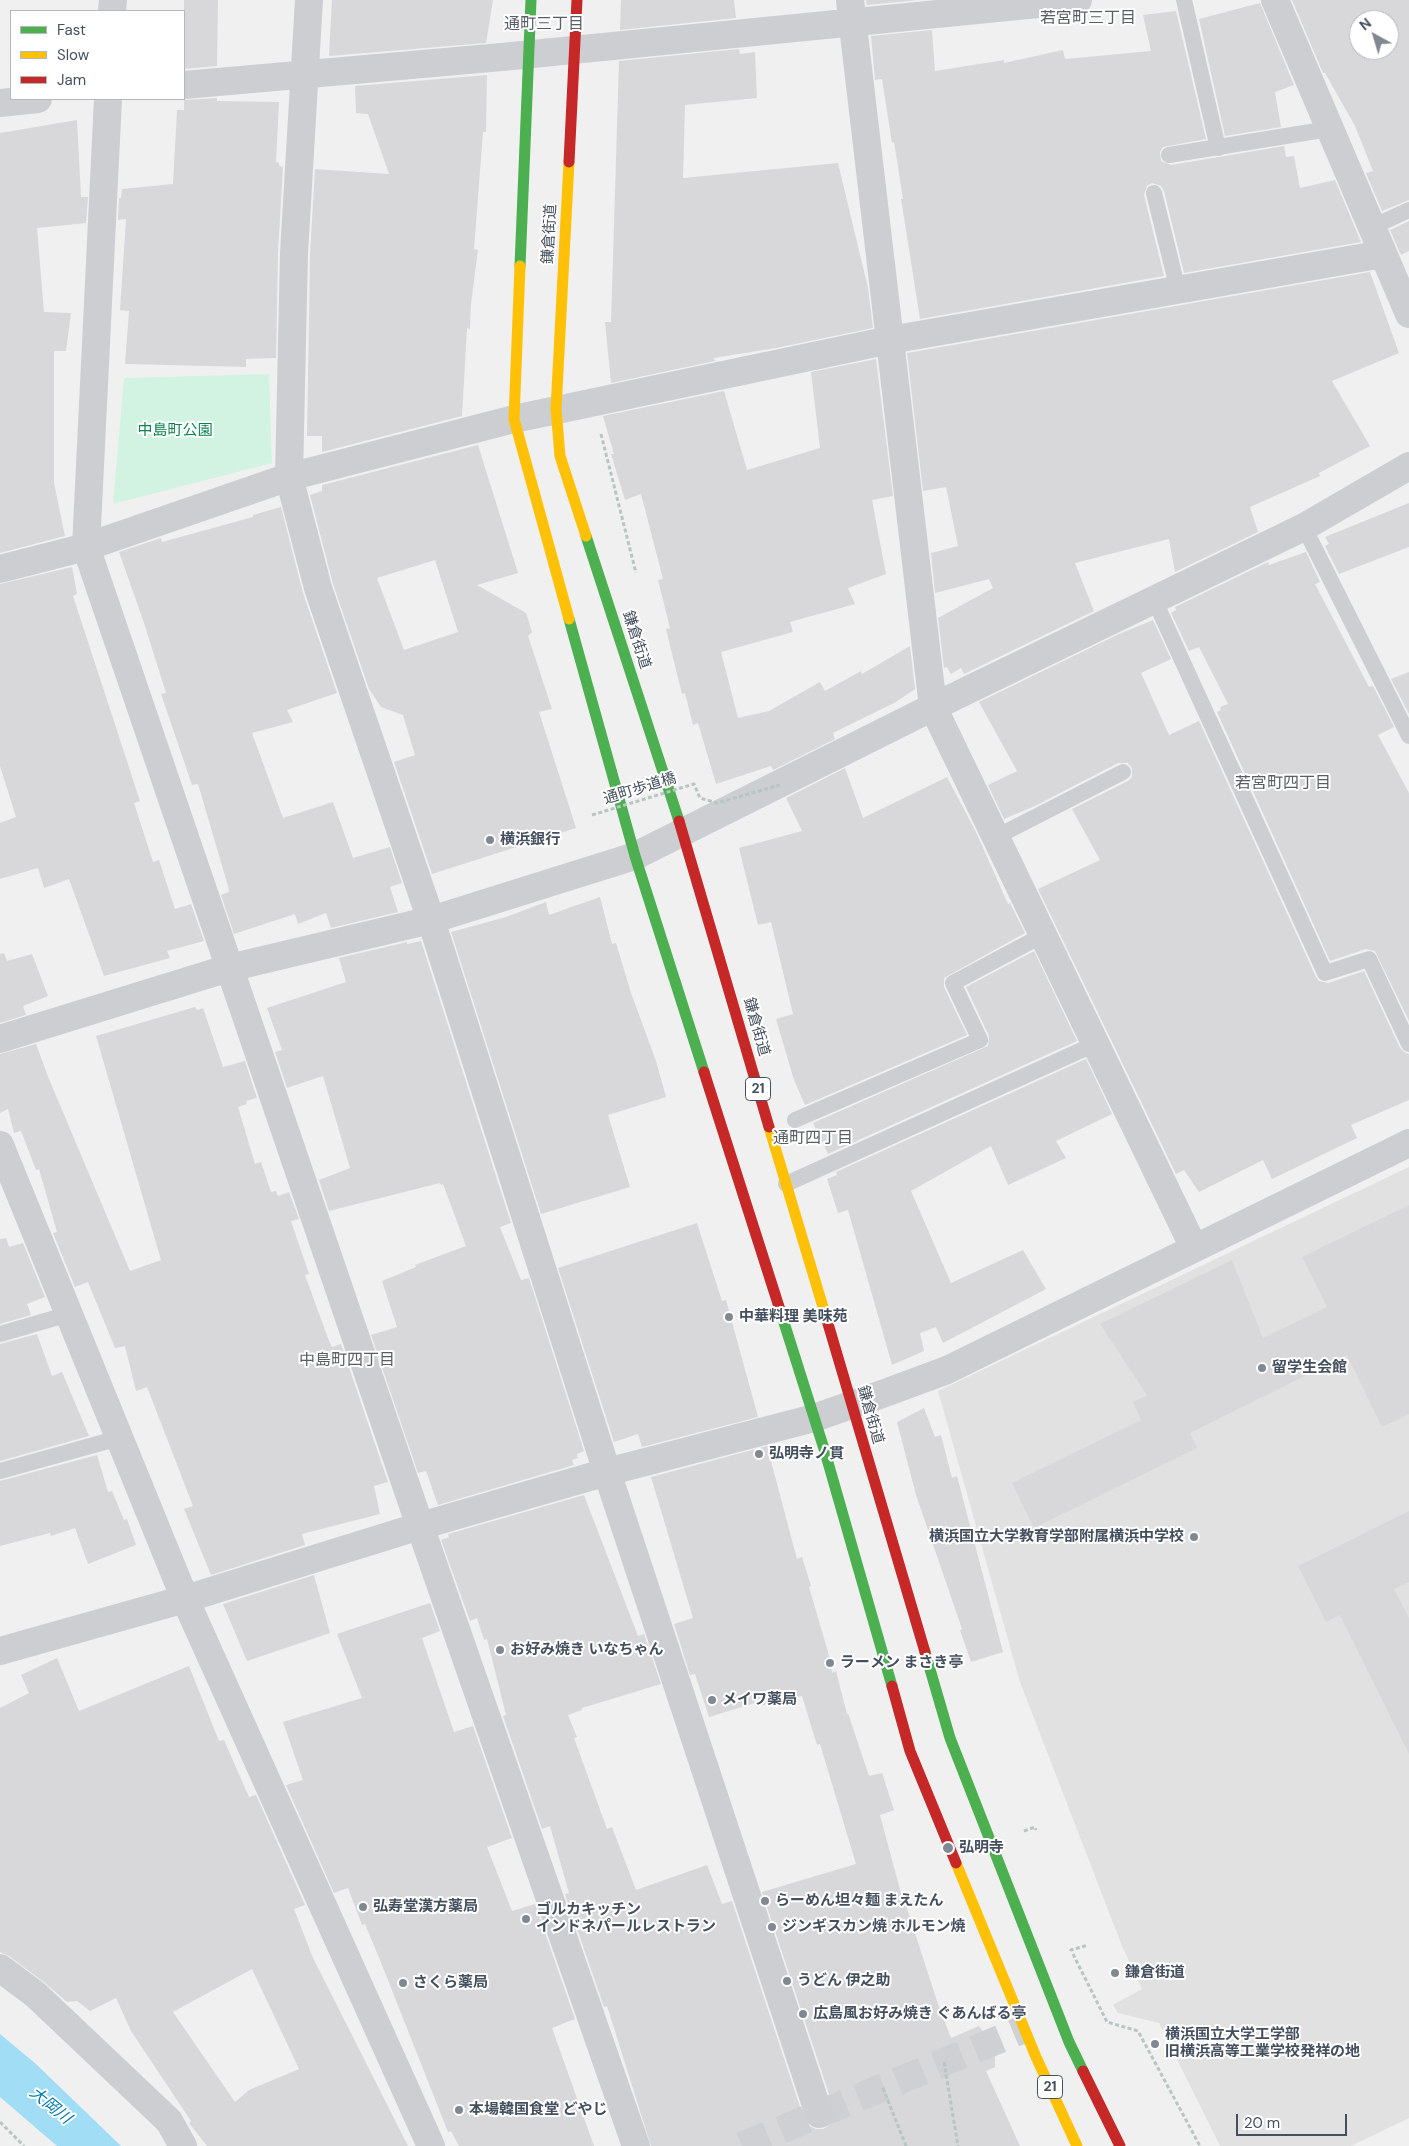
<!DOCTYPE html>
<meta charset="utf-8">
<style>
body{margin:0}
#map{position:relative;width:1409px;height:2146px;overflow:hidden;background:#f1f0f0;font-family:"DM Sans",sans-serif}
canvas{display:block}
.legend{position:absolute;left:10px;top:10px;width:175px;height:90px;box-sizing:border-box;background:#fff;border:1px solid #b5b9bf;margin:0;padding:6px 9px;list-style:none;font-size:15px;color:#45505f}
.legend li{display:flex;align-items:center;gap:10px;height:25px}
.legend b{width:25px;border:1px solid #b5b9bf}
.north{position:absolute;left:1349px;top:10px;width:50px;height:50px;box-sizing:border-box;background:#fff;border:1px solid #b5b9bf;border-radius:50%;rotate:321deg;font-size:14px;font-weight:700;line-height:20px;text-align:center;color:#45505f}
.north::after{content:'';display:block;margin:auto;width:18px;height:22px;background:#818892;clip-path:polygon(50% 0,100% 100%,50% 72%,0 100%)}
.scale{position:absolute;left:1236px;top:2114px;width:111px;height:22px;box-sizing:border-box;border:2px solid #45505f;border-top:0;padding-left:6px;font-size:15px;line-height:18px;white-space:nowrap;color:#45505f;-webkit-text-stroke:4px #fff;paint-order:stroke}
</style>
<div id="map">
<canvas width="1409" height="2146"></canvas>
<ul class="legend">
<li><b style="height:6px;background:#4caf50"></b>Fast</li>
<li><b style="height:6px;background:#ffc107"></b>Slow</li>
<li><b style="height:6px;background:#c62828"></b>Jam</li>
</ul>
<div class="north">N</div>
<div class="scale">20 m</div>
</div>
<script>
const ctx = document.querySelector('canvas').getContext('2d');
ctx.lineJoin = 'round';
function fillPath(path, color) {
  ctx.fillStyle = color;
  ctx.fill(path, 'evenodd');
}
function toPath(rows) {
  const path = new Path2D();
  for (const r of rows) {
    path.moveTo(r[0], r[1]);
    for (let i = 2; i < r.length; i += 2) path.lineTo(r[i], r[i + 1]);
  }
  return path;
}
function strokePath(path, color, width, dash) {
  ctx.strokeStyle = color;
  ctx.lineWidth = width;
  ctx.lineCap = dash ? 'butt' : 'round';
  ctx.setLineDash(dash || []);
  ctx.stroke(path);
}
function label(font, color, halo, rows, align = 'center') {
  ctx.font = font + ' "DM Sans","Noto Sans JP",sans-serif';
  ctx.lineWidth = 4;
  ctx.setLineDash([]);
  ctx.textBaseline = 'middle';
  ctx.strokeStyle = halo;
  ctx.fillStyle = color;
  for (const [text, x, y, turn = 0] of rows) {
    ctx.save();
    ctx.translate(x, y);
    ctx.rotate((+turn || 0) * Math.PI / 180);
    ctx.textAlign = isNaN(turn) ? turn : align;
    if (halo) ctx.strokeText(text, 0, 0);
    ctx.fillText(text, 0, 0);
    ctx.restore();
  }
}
const education = toPath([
 [1409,1167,1409,2118,1351,2146,1220,2146,1159,2023,1118,2013,1113,2005,1142,1989,1122,1946,1020,1682,938,1391]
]);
const green = toPath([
 [269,374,272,463,113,504,124,378]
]);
const water = toPath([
 [0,2034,36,2064,121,2146,57,2146,0,2097]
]);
const building = toPath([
 [184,0,218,0,217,66,184,69],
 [332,0,493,0,486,43,329,56],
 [621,0,734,0,736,18,620,30],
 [866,0,919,0,867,5],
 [1292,0,1409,0,1409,200,1382,211,1366,173,1373,171,1355,126,1325,73,1323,73],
 [1359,20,1389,20,1389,50,1359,50],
 [1260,3,1294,85,1275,92,1281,127,1225,136,1199,19],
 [1176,11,1206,139,1163,147,1160,152,1161,161,1171,165,1284,146,1286,157,1294,156,1300,188,1335,180,1361,242,1184,273,1164,191,1161,186,1152,183,1147,186,1144,195,1164,276,920,319,901,199,903,199,894,142,892,143,882,79,875,80,871,36,932,30,935,71,1004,60,1004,63,1063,50,1065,59,1151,51,1143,15],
 [739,49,740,54,755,52,757,98,685,105,683,178,838,163,868,288,873,328,776,348,714,358,715,361,611,383,605,322,611,322,619,61],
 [487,75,486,132,483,132,474,249,478,250,471,304,470,329,467,328,462,416,322,452,322,436,307,436,310,254,315,169,389,174,368,114,356,113,355,86],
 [217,98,217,101,279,102,276,162,279,163,279,166,283,167,278,253,276,358,246,359,246,367,125,364,129,311,120,310,126,219,118,220,119,198,121,198,122,189,173,184,177,110,184,110,184,100],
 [77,120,81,197,88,197,86,223,37,228,44,312,71,313,66,351,54,351,54,483,65,536,0,553,0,133],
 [1409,221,1409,251,1401,255,1390,230],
 [1370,272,1399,353,1332,381,1370,446,1319,473,1320,476,1250,507,1258,532,1175,572,1169,539,1075,563,1094,611,964,674,961,668,951,674,947,667,944,668,938,618,993,588,989,579,935,593,931,553,958,546,946,487,923,491,907,353],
 [876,359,893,496,872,500,886,574,848,588,855,604,790,622,793,632,721,652,738,718,769,711,820,682,825,691,861,671,862,674,910,646,915,689,896,702,833,733,835,739,773,770,771,766,716,784,698,723,693,725,685,693,682,694,666,629,670,628,658,580,663,579,641,494,625,500,611,454,614,454,603,416,724,391,747,470,820,448,811,372],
 [478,445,518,573,477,585,526,613,532,632,528,636,552,709,539,712,576,828,432,874,394,762,415,755,403,715,381,707,369,689,333,584,310,495,322,491,322,485],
 [435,560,458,632,404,650,377,578],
 [1409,503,1409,547,1339,574,1325,546,1329,544,1325,537],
 [281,507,303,593,337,693,287,710,293,722,252,733,283,818,333,802,353,858,390,847,402,883,390,887,398,912,331,928,326,913,298,924,295,914,234,934,221,895,229,892,228,886,198,784,192,785,161,694,166,693,144,623,119,552,161,538,162,542,253,517,253,515],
 [1306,552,1320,582,1315,584,1369,687,1373,686,1394,727,1378,735,1409,793,1409,1021,1375,951,1366,949,1330,961,1217,712,1221,710,1220,707,1228,704,1199,647,1189,651,1171,613,1176,610,1175,607,1268,562,1269,565],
 [72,567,77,594,73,596,140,801,134,803,153,862,159,860,175,909,191,904,204,941,167,951,170,958,104,976,69,879,44,888,38,868,0,879,0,823,16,817,0,766,0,584],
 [1153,620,1171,659,1141,673,1169,735,1199,721,1316,977,1319,981,1328,983,1364,971,1400,1048,1404,1052,1409,1054,1409,1100,1351,1125,1357,1138,1272,1179,1263,1160,1199,1192,1184,1170,1176,1174,1038,889,1100,860,1072,809,1128,781,1132,777,1132,768,1128,763,1118,763,1035,806,1004,819,988,785,1017,771,979,702,1119,634],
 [1409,672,1409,714,1391,679],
 [845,768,863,818,947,777,976,832,1008,904,1010,903,1025,933,944,978,944,987,967,1035,805,1105,794,1080,776,1019,793,1014,771,922,758,925,739,848,802,831,786,798],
 [600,897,612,944,616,943,631,993,656,1061,666,1097,608,1115,630,1187,541,1214,451,932,506,917,546,902,549,915],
 [421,941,511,1223,500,1227,521,1280,529,1278,584,1451,577,1454,578,1458,572,1460,574,1465,438,1505,426,1471,418,1473,371,1335,397,1327,382,1281,416,1267,415,1265,466,1246,443,1184,441,1185,440,1183,329,1211,319,1180,350,1168,323,1076,287,1088,275,1052,282,1050,267,1008,346,982,339,958,407,942,407,944],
 [1034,951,1077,1041,828,1154,813,1123,988,1046,989,1036,966,987],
 [4,953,7,961,32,954,48,996,23,1006,26,1015,0,1023,0,954],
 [195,1007,197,1010,203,1008,223,1067,245,1061,257,1098,246,1101,247,1104,238,1107,255,1164,261,1162,271,1192,276,1191,278,1196,289,1192,299,1219,291,1221,309,1274,305,1275,329,1341,332,1347,341,1344,388,1482,374,1486,380,1514,302,1534,305,1545,211,1575,184,1509,193,1506,147,1387,136,1391,125,1346,115,1348,88,1282,75,1287,53,1233,57,1232,39,1169,36,1170,21,1131,14,1133,8,1109,0,1113,0,1054,36,1044,49,1079,130,1271,161,1260,96,1036],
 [1086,1059,1112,1114,1056,1141,1066,1158,1008,1185,991,1146,911,1191,951,1283,1023,1250,1046,1289,943,1343,936,1327,920,1333,924,1351,892,1365,848,1210,838,1213,827,1179,837,1175,836,1172],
 [1409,1205,1409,1414,1382,1427,1347,1355,1190,1433,1197,1448,1034,1528,1012,1483,1141,1420,1133,1402,1147,1395,1100,1324,1232,1260,1263,1338,1327,1307,1302,1257],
 [697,1223,722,1301,726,1300,758,1417,642,1447,638,1434,614,1442,558,1268],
 [6,1238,9,1247,23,1243,45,1297,27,1304,31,1315,0,1324,0,1239],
 [37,1334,52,1376,62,1372,89,1436,0,1461,0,1344],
 [924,1408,935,1437,941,1435,952,1478,957,1476,1003,1652,971,1662,960,1630,962,1629,916,1495,897,1422],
 [767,1446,797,1559,802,1557,811,1586,809,1587,828,1652,832,1673,836,1671,847,1714,848,1713,869,1776,882,1773,894,1810,880,1815,902,1897,903,1896,937,2001,951,2038,979,2026,984,2033,990,2037,995,2043,995,2067,986,2071,1020,2146,651,2146,607,2006,604,2007,565,1894,569,1893,550,1826,542,1829,503,1716,506,1715,487,1639,484,1640,477,1618,470,1621,441,1540,449,1537,448,1534,584,1495,638,1636,644,1634,661,1684,582,1708,582,1710,568,1715,577,1737,574,1738,607,1829,612,1827,636,1890,707,1865,722,1904,732,1901,804,2119,809,2126,816,2129,823,2129,831,2124,834,2117,834,2109,762,1892,856,1864,820,1744,817,1745,802,1696,756,1707,755,1703,709,1717,695,1674,690,1675,674,1624,693,1618,651,1477],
 [97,1455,108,1492,112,1491,124,1520,127,1519,136,1545,88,1564,75,1528,51,1536,50,1533,0,1546,0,1481],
 [1409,1511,1409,1582,1394,1589,1409,1618,1409,1754,1340,1615,1326,1622,1298,1566],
 [314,1575,330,1633,247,1661,223,1604],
 [430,1603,440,1631,422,1638,454,1732,473,1726,512,1838,487,1847,512,1911,535,1904,575,2019,552,2028,594,2146,459,2146,451,2131,448,2132,380,1960,365,1924,362,1925,348,1888,334,1893,286,1785,303,1780,283,1722,362,1698,337,1634],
 [57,1658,79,1711,189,1666,219,1741,224,1740,249,1797,256,1795,305,1905,294,1909,313,1958,408,2146,207,2146,189,2123,191,2121,131,2031,116,1998,90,2011,77,2001,67,2002,45,1983,9,1956,0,1952,0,1708,29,1693,21,1675],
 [252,1969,299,2069,249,2090,235,2102,173,2012]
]);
const streetTunnel = toPath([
 [742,2146,1024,2029]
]);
const path = toPath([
 [601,434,636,573],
 [1024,1831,1035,1827,1036,1830],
 [1070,1949,1071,1950,1088,1945],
 [1073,1954,1107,2022,1138,2031,1200,2146],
 [944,2062,958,2146],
 [883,2088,906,2146],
 [0,2122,24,2146]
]);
const lane = toPath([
 [1184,0,1218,148],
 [1169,155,1329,129],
 [1154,193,1178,290],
 [1372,227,1409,210],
 [1304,527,1409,736],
 [1154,599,1325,973,1369,959,1409,1044],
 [996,837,1123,772],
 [795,1120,980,1040,953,983,1043,935],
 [786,1184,1095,1044],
 [0,1334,69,1314],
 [0,1471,119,1438]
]);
const street = toPath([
 [309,0,294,253,289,477,318,588,431,920,607,1472,819,2114],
 [850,0,933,707,1194,1248],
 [1275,0,1409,314],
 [112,11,113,0],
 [184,85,502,57,1078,0],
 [108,99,86,547,420,1526,636,2146],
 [0,103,38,99],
 [0,569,86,547,289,477,514,419,890,340,1383,254],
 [0,1039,229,968,431,920,635,856,933,707,1304,527,1409,466],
 [0,1145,185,1599,431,2146],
 [0,1651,185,1599,420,1526,607,1472,814,1418,885,1393,947,1370,1409,1143],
 [0,1968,36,1995,169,2121,183,2146]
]);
const fast = toPath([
 [520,266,531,0],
 [586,536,679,821],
 [569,619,635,856,704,1072],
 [781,1313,825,1452,892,1686],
 [925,1652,950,1738,1069,2042,1083,2071]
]);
const slow = toPath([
 [569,162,556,409,560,456,586,536],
 [520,266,514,419,569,619],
 [769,1127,826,1317],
 [956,1863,1036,2057,1077,2146]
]);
const jam = toPath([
 [569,162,577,0],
 [679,821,769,1127],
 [704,1072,781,1313],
 [826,1317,925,1652],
 [892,1686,910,1751,956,1863],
 [1083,2071,1120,2146]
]);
const pathBridge = toPath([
 [592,815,694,784,700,798,717,803,780,785]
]);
const markers = [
 [490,840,5,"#818892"],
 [729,1317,5,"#818892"],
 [1262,1368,5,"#818892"],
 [759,1454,5,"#818892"],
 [1194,1537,5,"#818892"],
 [500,1650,5,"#818892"],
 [830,1663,5,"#818892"],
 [712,1700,5,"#818892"],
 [948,1848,6,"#818892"],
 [765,1901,5,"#818892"],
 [363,1907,5,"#818892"],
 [526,1919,5,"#818892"],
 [772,1927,5,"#818892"],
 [1115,1973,5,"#818892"],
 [787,1981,5,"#818892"],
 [403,1983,5,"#818892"],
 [803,2014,5,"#818892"],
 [1155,2044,5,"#818892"],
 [459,2110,5,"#818892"]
];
const shields = [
 [758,1089,25],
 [1050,2087,25]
];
const shieldNames = [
 ["21",758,1089],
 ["21",1050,2087]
];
const streetNames = [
 ["鎌倉街道",550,234,-87],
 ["鎌倉街道",636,640,72],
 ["通町歩道橋",640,789,-17],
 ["鎌倉街道",756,1027,74],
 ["鎌倉街道",870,1415,74]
];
const parkNames = [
 ["中島町公園",175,431]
];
const poiNames = [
 ["横浜銀行",500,840],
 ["中華料理 美味苑",739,1317],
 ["留学生会館",1272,1368],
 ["弘明寺ノ貫",769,1454],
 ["横浜国立大学教育学部附属横浜中学校",1184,1537,"right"],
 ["お好み焼き いなちゃん",510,1650],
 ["ラーメン まさき亭",840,1663],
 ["メイワ薬局",722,1700],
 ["弘明寺",959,1848],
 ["らーめん坦々麺 まえたん",775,1901],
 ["弘寿堂漢方薬局",373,1907],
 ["ゴルカキッチン",536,1910],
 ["インドネパールレストラン",536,1927],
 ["ジンギスカン焼 ホルモン焼",782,1927],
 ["鎌倉街道",1125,1973],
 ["うどん 伊之助",797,1981],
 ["さくら薬局",413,1983],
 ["広島風お好み焼き ぐあんばる亭",813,2014],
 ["横浜国立大学工学部",1165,2035],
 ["旧横浜高等工業学校発祥の地",1165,2052],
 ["本場韓国食堂 どやじ",469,2110]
];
const neighbourhoodNames = [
 ["若宮町三丁目",1088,19],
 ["通町三丁目",544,25],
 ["若宮町四丁目",1283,784],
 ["通町四丁目",813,1139],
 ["中島町四丁目",347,1361]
];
const waterNames = [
 ["大岡川",50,2106,39]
];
fillPath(education, '#e2e1e2');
fillPath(green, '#d2f3e1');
fillPath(water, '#a1ddf5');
fillPath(building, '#d8d8da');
strokePath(streetTunnel, '#cfd0d3', 28, [28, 14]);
strokePath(path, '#b7c6c2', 3, [4, 2.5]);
strokePath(lane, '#ccced1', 16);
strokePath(street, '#ccced1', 28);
strokePath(fast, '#4caf50', 11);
strokePath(slow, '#ffc107', 11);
strokePath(jam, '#c62828', 11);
strokePath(pathBridge, '#b7c6c2', 3, [4, 2.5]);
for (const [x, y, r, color] of markers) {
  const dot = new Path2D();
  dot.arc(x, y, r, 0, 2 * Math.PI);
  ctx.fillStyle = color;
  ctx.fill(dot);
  strokePath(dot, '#fff', 2);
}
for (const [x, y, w] of shields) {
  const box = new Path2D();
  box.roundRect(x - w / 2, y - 11.5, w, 23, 4);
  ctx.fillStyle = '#fff';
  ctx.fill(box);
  strokePath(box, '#45505f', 1);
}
label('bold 14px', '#45505f', null, shieldNames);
label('15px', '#45505f', '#fff', streetNames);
label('15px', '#0b8451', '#fff', parkNames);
label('bold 15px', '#45505f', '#fff', poiNames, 'left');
label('16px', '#5a5e65', '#fff', neighbourhoodNames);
label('italic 16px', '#017dae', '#fff', waterNames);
</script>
